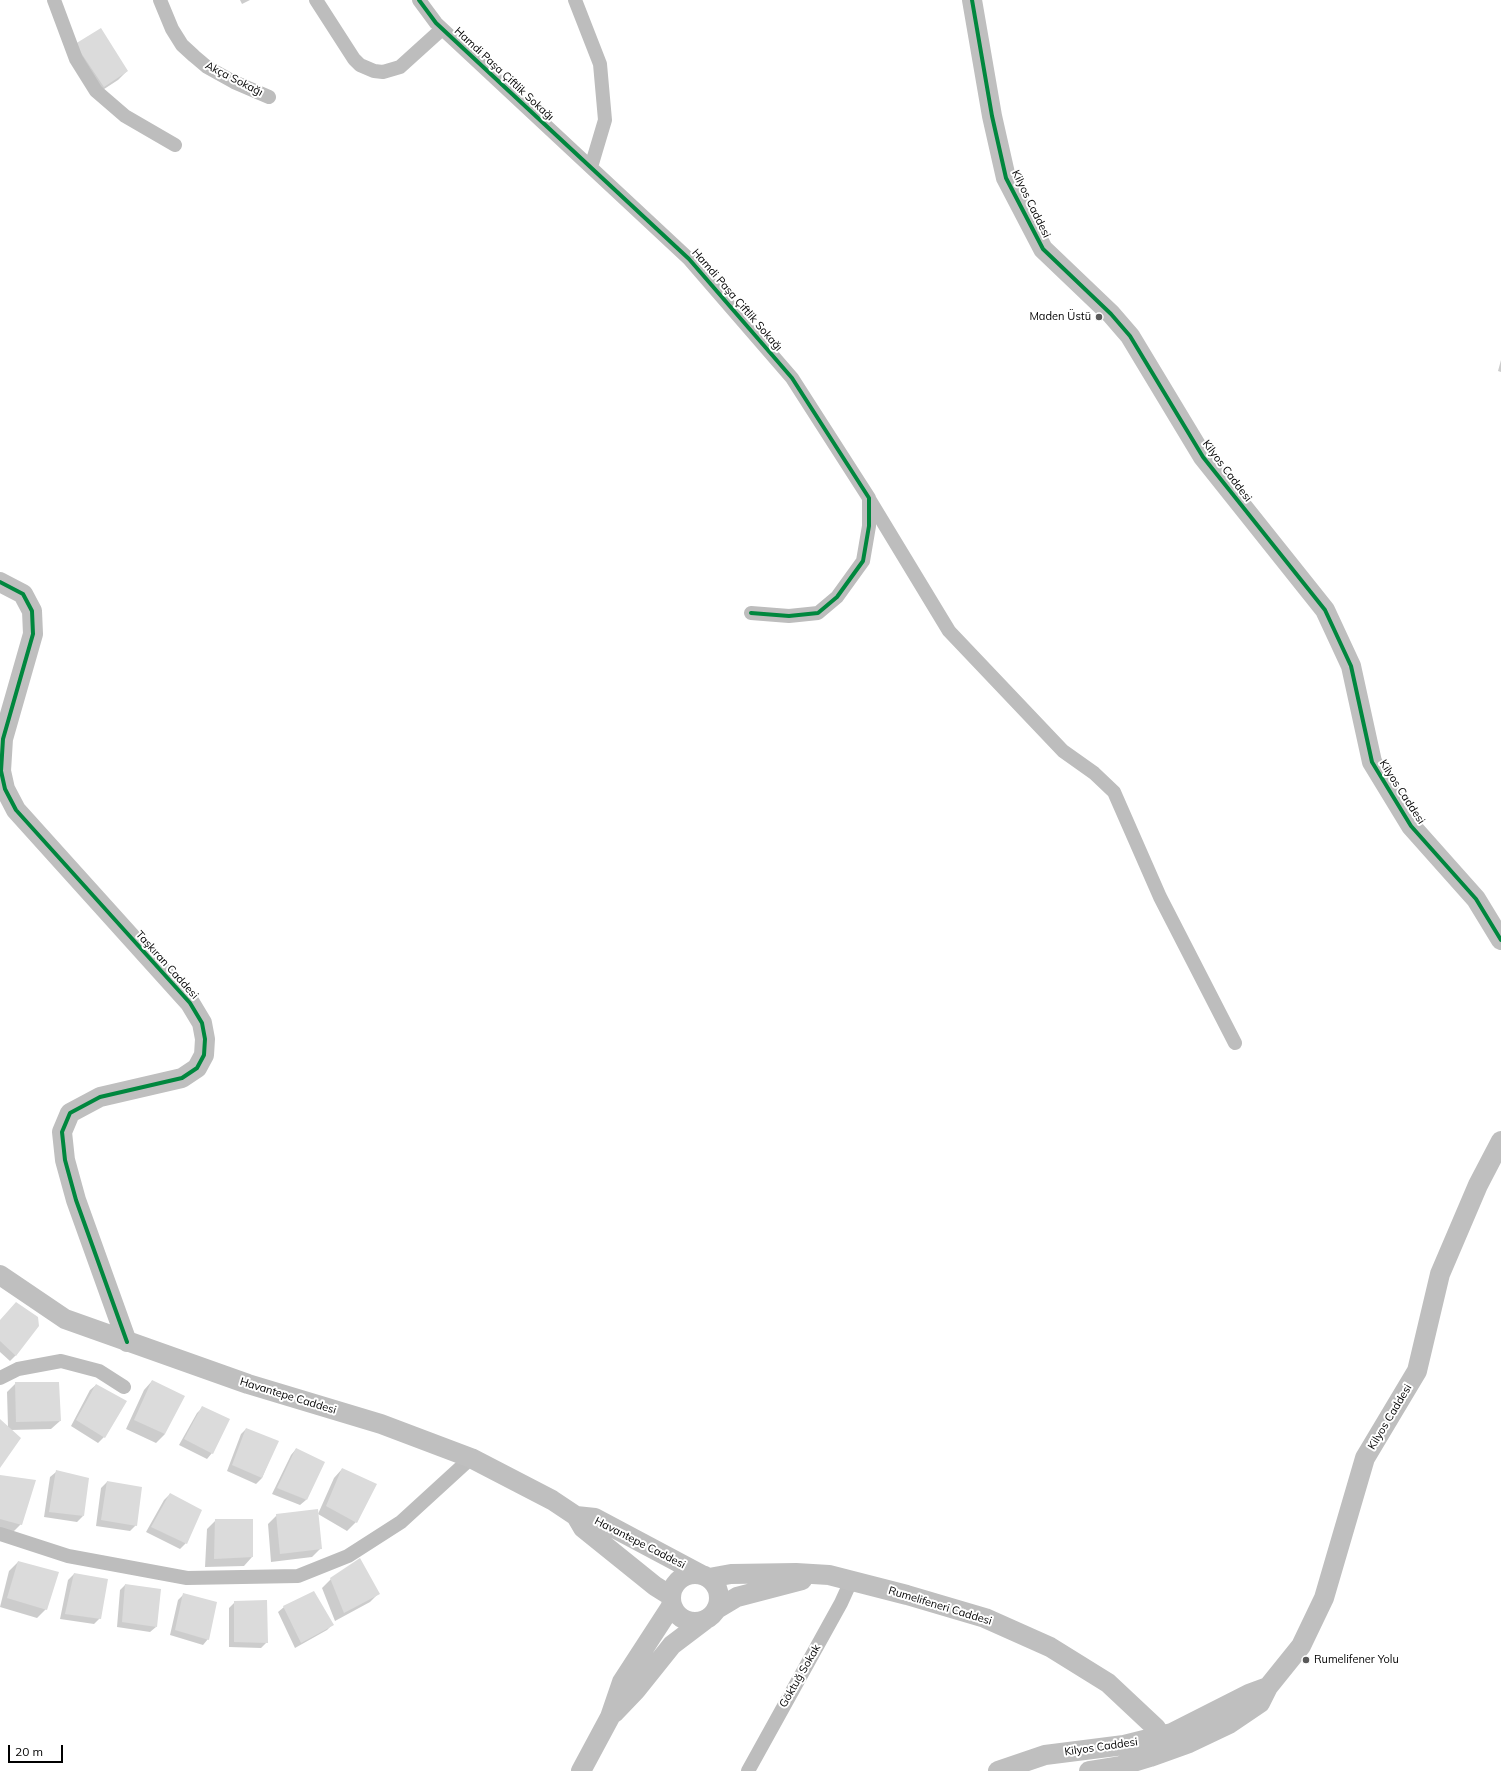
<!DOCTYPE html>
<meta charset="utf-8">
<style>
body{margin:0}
#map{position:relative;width:1501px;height:1771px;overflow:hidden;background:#fff;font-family:Mulish,sans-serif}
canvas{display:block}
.scale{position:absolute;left:8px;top:1745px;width:55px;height:18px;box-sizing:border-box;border:2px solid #000;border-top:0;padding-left:5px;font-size:12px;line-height:14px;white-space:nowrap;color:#000;-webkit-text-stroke:3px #fff;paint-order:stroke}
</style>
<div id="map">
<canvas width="1501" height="1771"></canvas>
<div class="scale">20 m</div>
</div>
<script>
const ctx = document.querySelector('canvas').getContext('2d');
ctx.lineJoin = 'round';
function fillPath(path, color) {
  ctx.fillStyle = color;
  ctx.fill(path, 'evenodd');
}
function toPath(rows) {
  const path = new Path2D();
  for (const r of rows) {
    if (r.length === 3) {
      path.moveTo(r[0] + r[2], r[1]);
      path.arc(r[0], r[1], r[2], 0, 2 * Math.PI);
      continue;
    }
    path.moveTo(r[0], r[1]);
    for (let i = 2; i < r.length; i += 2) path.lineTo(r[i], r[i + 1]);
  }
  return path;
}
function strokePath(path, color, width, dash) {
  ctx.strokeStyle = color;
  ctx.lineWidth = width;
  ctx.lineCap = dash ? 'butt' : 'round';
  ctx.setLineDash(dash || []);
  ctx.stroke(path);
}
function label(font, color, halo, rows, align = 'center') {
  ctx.font = font + ' Mulish,sans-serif';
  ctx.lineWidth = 4;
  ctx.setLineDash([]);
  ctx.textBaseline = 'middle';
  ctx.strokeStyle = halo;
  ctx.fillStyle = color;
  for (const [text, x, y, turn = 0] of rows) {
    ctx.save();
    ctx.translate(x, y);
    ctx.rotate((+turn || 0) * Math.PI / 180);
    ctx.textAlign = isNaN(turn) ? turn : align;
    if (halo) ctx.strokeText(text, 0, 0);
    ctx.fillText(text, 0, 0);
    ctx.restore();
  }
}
const shadow = toPath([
 [240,0,250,0,242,4],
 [75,44,127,71,118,80,95,95],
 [1501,360,1501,372,1498,371],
 [0,1321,16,1355,10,1361,0,1352],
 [152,1381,165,1434,156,1443,126,1429,144,1390],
 [16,1383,60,1421,51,1429,11,1430,0,1466,0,1421,8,1427,7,1392],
 [96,1385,104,1437,98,1443,71,1426,90,1390],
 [202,1408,212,1453,207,1459,179,1445,197,1413],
 [246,1429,277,1442,262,1478,256,1484,227,1471,241,1434],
 [296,1449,306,1500,300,1505,272,1494,291,1455],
 [342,1469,356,1522,347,1531,318,1514,334,1478],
 [56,1472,83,1516,77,1522,44,1517,50,1477],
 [0,1476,21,1524,12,1533,0,1530],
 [107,1482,136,1525,130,1531,96,1526,101,1488],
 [170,1494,186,1543,180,1549,146,1532,164,1500],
 [277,1515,321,1548,312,1557,271,1562,268,1524],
 [216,1520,252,1557,244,1566,205,1567,207,1529],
 [18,1562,46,1609,37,1618,0,1607,9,1571],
 [74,1574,100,1618,94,1624,60,1619,68,1580],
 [331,1579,378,1594,370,1602,335,1621,322,1588],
 [125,1585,156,1627,150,1632,117,1627,120,1590],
 [184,1594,208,1639,203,1645,170,1635,178,1600],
 [235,1602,267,1642,261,1648,229,1647,229,1608],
 [284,1607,332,1625,327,1630,295,1648,278,1612]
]);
const building = toPath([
 [101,28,128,71,104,87,75,44],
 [16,1302,38,1317,39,1326,16,1356,0,1341,0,1320],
 [152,1380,185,1396,165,1434,134,1420],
 [15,1382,59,1382,61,1421,16,1422],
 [96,1384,127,1401,105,1438,76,1420],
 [202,1406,230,1419,213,1454,184,1439],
 [0,1419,21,1438,0,1468],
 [246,1428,279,1441,262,1478,232,1465],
 [296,1448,325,1462,307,1500,277,1488],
 [342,1468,377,1484,357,1523,326,1506],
 [56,1470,89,1478,84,1516,49,1512],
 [0,1475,36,1480,22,1525,0,1519],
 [107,1481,142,1487,137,1526,101,1520],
 [170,1493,202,1510,187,1544,151,1527],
 [318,1509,322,1549,280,1554,276,1514],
 [215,1519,253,1519,253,1557,214,1559],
 [360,1558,380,1594,344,1613,330,1578],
 [18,1561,59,1572,47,1610,7,1598],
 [74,1573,108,1579,101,1619,65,1614],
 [125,1584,161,1589,157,1627,122,1622],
 [314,1591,334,1625,301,1643,283,1606],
 [183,1593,217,1602,209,1640,175,1630],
 [267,1600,268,1643,234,1642,234,1601]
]);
const street = toPath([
 [54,0,76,59,96,91,125,116,175,145],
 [160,0,172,29,182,45,194,56,207,67,234,82,269,97],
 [316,0,354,59,360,65,374,71,383,72,400,67,442,29],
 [419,0,436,23,689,259,792,378,869,498,869,526,863,561,837,597,818,613,789,616,751,613],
 [575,0,600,64,605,120,591,167],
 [869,499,949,631,1063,751,1094,773,1114,792,1160,897,1235,1043],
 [0,1378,18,1369,61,1361,99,1371,124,1387],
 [0,1534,68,1556,187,1578,298,1576,348,1556,401,1522,471,1458],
 [748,1771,841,1603,851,1581]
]);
const secondary = toPath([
 [972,0,992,116,1006,178,1043,249,1111,314,1130,336,1203,457,1325,610,1351,666,1372,762,1411,826,1476,899,1501,940],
 [0,582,23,594,32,611,33,634,3,739,1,771,5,789,16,810,190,1003,202,1023,205,1039,204,1055,197,1068,182,1078,100,1097,70,1113,62,1132,65,1160,76,1200,127,1342],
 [0,1275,65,1319,248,1384,381,1424,471,1458,552,1500,576,1516,595,1518,702,1575],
 [576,1516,583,1528,655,1586,671,1596],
 [695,1598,24],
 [709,1578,731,1574,796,1573,829,1575,907,1595,985,1618,1050,1647,1108,1683,1156,1728,1168,1750],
 [717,1609,737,1597,802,1580],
 [614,1713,636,1690,672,1645,705,1620],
 [581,1771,610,1717,622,1682,672,1605],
 [998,1771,1045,1755,1124,1745,1172,1733,1249,1694,1268,1687],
 [1089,1771,1120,1766,1150,1757,1189,1743,1229,1724,1260,1703,1268,1687,1301,1646,1324,1598,1365,1458,1417,1371,1440,1274,1478,1185,1501,1141]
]);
const cycleway = toPath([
 [419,0,436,23,689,259,792,378,869,498,869,526,863,561,837,597,818,613,789,616,751,613],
 [972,0,992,116,1006,178,1043,249,1111,314,1130,336,1203,457,1325,610,1351,666,1372,762,1411,826,1476,899,1501,940],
 [0,582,23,594,32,611,33,634,3,739,1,771,5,789,16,810,190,1003,202,1023,205,1039,204,1055,197,1068,182,1078,100,1097,70,1113,62,1132,65,1160,76,1200,127,1342]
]);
const markers = [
 [1099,317,4,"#595959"],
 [1306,1660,4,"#595959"]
];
const streetNames = [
 ["Hamdi Paşa Çiftlik Sokağı",504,74,43],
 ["Akça Sokağı",234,79,27],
 ["Kilyos Caddesi",1031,204,64],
 ["Hamdi Paşa Çiftlik Sokağı",737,300,49],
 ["Kilyos Caddesi",1227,471,53],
 ["Kilyos Caddesi",1402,792,57],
 ["Taşkıran Caddesi",167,965,48],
 ["Havantepe Caddesi",288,1396,17],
 ["Kilyos Caddesi",1390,1417,-59],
 ["Havantepe Caddesi",640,1543,27],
 ["Rumelifeneri Caddesi",940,1606,17],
 ["Göktuğ Sokak",800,1676,-60],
 ["Kilyos Caddesi",1101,1747,-8]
];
const poiNames = [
 ["Maden Üstü",1091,317],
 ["Rumelifener Yolu",1314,1660,"left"]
];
fillPath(shadow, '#0003');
fillPath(building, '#dbdbdb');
strokePath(street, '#bdbdbd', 14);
strokePath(secondary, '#bfbfbf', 20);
strokePath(cycleway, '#00873e', 4);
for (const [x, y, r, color] of markers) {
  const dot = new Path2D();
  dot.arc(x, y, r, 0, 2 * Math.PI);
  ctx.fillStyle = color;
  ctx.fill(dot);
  strokePath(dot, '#fff', 1.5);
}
label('11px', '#000', '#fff', streetNames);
label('11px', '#000', '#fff', poiNames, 'right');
</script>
